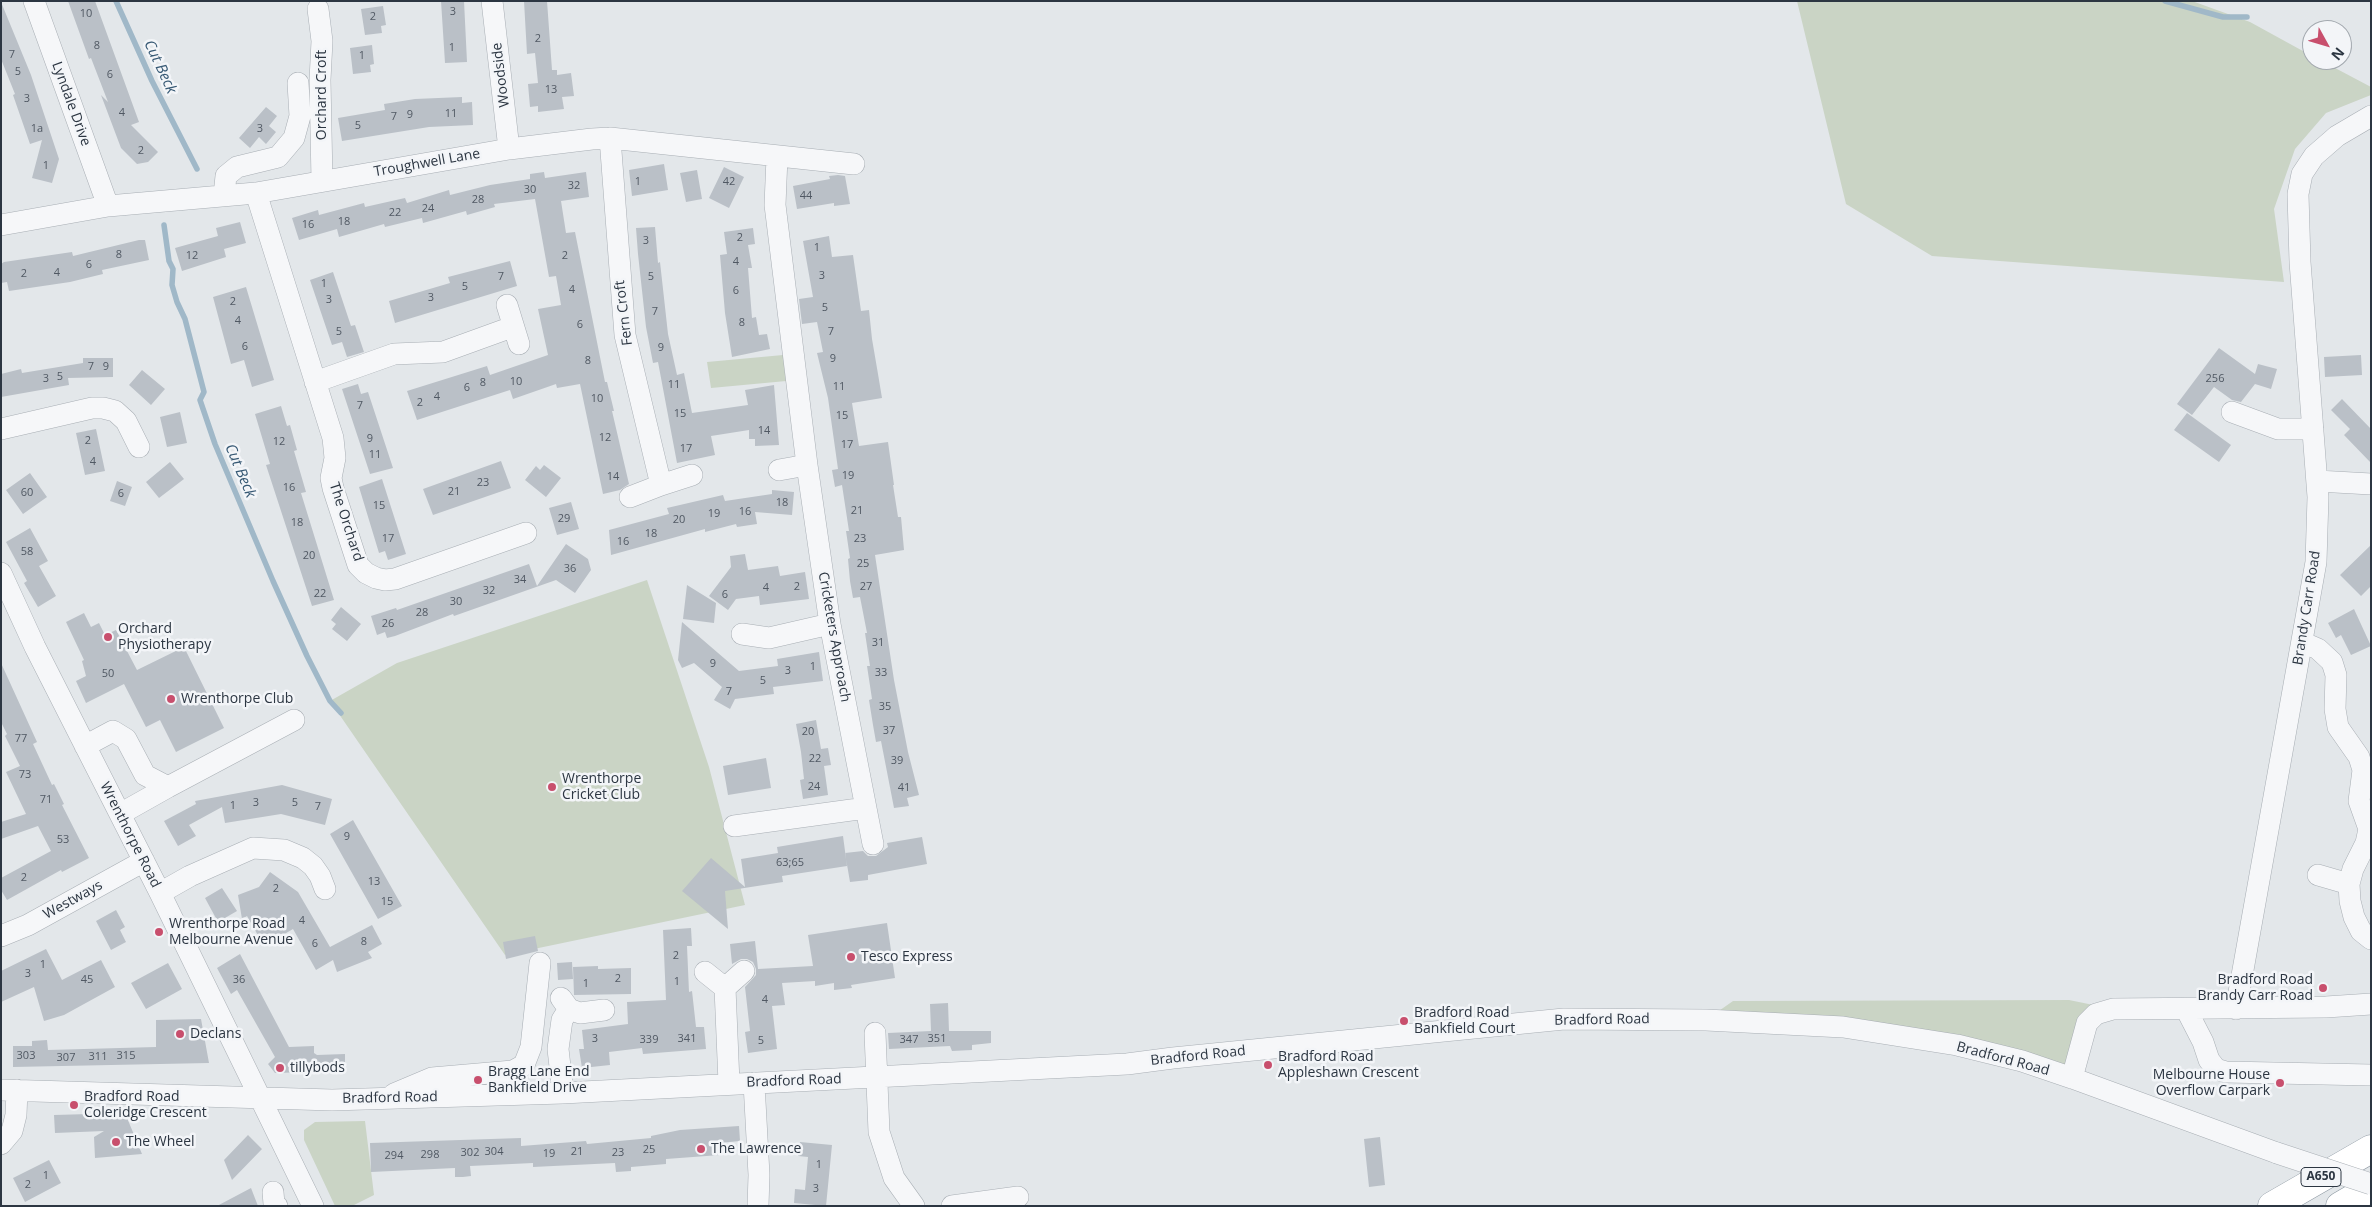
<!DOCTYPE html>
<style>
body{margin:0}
#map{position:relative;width:2372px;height:1207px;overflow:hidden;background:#e3e7ea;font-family:"Open Sans",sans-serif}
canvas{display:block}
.frame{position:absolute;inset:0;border:2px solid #2c3642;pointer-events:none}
.north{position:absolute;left:2302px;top:20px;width:50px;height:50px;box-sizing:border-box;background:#f3f5f8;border:1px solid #a3a9af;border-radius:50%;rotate:129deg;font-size:14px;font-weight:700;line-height:20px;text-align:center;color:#2c3642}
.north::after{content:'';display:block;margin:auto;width:18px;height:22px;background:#c84f6d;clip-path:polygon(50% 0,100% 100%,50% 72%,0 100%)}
</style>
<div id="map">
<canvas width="2372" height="1207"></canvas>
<div class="frame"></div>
<div class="north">N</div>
</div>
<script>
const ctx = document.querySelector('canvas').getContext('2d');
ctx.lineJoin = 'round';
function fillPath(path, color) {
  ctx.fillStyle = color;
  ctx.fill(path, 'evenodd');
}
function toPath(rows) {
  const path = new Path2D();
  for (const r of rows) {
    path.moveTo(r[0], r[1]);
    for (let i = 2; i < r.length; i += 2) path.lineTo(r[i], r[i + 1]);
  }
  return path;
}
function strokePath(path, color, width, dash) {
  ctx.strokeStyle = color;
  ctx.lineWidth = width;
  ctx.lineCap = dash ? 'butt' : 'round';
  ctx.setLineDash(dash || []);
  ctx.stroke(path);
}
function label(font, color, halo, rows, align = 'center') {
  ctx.font = font + ' "Open Sans",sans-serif';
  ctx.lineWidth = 5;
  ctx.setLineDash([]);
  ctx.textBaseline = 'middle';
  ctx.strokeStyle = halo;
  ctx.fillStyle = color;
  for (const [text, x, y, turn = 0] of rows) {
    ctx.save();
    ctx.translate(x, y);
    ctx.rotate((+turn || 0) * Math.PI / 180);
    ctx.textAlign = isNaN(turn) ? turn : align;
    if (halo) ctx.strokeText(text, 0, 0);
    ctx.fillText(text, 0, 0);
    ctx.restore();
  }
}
const green = toPath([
 [1797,1,2192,1,2250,22,2312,56,2312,60,2320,60,2371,87,2371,95,2326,113,2295,149,2274,209,2284,282,1932,256,1846,204],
 [794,354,797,380,711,388,707,362],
 [647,580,709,767,745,905,505,955,330,701,397,663],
 [2069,1000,2113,1009,2096,1014,2072,1078,1957,1045,1706,1020,1733,1001],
 [365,1121,374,1195,352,1206,335,1206,304,1140,304,1130,315,1122]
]);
const stream = toPath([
 [116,1,152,81,197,169],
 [2165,1,2223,17,2247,17],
 [164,225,169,261,173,269,172,285,177,302,185,319,204,392,200,400,215,444,273,581,307,656,330,701,341,713]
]);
const building = toPath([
 [68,1,95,1,139,122,131,125,158,152,148,162,137,164,121,148,101,95,108,102,91,58,89,59],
 [441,1,464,1,467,62,445,63],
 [524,1,547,1,552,70,557,70,557,75,571,73,574,96,562,97,564,109,538,112,538,106,530,107,528,84,538,83,535,53,527,54],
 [1,2,31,75,59,159,52,183,32,178,42,140,30,144,13,95,15,94,1,59],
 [383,6,386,25,381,26,382,33,365,35,361,9],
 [372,45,374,64,370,65,371,72,353,74,350,48],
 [462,97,462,103,472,102,473,125,429,127,342,141,338,118,385,110,384,104,415,99],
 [266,107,277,116,269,126,276,132,266,144,259,137,250,148,239,138],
 [664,164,668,190,632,196,629,170],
 [724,167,744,177,729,208,709,198],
 [697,170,702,199,686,202,680,173],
 [544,172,545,178,586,172,589,197,561,201,566,233,575,232,605,382,607,382,614,411,612,411,629,484,620,490,603,494,580,384,557,388,556,384,513,399,510,390,417,420,407,391,487,366,490,375,548,355,538,309,561,305,556,276,549,277,535,199,494,204,495,207,467,215,466,211,423,223,422,218,385,227,384,224,339,237,337,229,299,240,292,218,318,210,319,215,364,203,365,207,405,198,407,203,449,190,450,195,490,185,530,179,530,174],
 [838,175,845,176,850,204,834,206,834,203,797,209,793,186,830,179,829,176],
 [240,222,246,243,224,249,226,257,182,271,175,248,218,236,216,228],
 [655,227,658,263,660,262,668,334,677,375,684,373,692,413,748,405,745,390,774,385,779,445,755,446,755,439,749,439,749,430,711,436,715,455,677,463,658,362,653,363,646,327,638,254,636,228],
 [753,228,755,244,748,245,752,268,748,268,752,318,756,317,759,335,767,334,770,349,732,357,725,313,720,255,727,254,724,232],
 [829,236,832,257,853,255,861,311,869,310,872,339,878,374,882,398,852,403,859,446,888,442,894,485,893,485,898,517,901,517,904,550,875,555,894,680,908,752,919,795,907,798,909,806,894,808,881,741,876,742,873,725,869,700,872,699,867,666,870,666,865,633,867,633,860,597,853,598,850,581,848,559,850,558,846,531,849,531,842,485,835,487,832,470,838,469,828,398,817,353,823,352,817,322,802,324,799,299,813,297,803,241],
 [139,240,145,240,149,260,102,270,103,274,70,282,9,291,7,282,1,283,1,264,4,262,72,252,73,256],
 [510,261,517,286,395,323,389,301,450,283,448,277],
 [333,272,351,326,355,325,364,352,347,357,342,342,332,345,310,280],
 [246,287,274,380,252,387,244,360,231,364,213,297],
 [2219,348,2255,374,2258,364,2277,369,2271,389,2255,384,2241,402,2232,400,2214,387,2192,415,2177,404],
 [2361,355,2362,375,2325,377,2324,357],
 [83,358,113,358,113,377,68,378,69,385,1,397,1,374,21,369,22,373,83,363],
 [142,370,165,389,151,405,129,385],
 [358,384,361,394,368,392,393,468,370,474,342,389],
 [2342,399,2371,429,2371,463,2344,435,2350,429,2331,410],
 [281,406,287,426,290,425,297,450,294,451,306,492,301,493,334,600,312,606,266,465,270,464,255,414],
 [180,412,187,443,167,447,160,417],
 [2187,413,2231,445,2219,462,2174,430],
 [96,429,105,471,85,475,76,433],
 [501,461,511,488,433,515,423,489],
 [170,462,184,479,159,498,146,482],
 [544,465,561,478,546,497,525,480,536,466,540,470],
 [30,473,47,497,23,514,6,490],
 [382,479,406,554,388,560,385,551,379,553,359,487],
 [117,481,132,487,125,506,110,501],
 [772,490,794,492,792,515,755,512,757,524,737,527,736,524,705,532,705,529,611,555,609,530,669,514,667,508,723,495,725,501,772,494],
 [571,502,579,529,557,535,549,508],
 [30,528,48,561,39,566,56,596,38,607,24,583,27,581,6,542],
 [566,544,588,559,591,570,575,593,556,580,454,616,453,614,395,636,387,638,385,632,377,635,371,616,396,608,397,610,529,564,537,586],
 [2371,545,2371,586,2361,596,2340,575],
 [745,554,748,570,778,566,780,576,805,572,809,599,760,605,759,596,736,599,728,610,709,596,731,567,730,556],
 [687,585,716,603,714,623,683,619],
 [341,607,361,624,347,641,332,629,336,624,331,620],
 [2354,609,2371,646,2351,655,2341,635,2336,638,2328,623],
 [84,613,91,627,99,623,105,635,116,630,137,670,184,647,224,728,176,752,160,720,146,727,124,684,86,703,76,681,86,676,82,661,84,660,66,622],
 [682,622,739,671,778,666,777,659,819,652,823,681,773,687,774,694,735,699,730,709,714,700,722,687,694,663,682,668,678,660],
 [1,663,37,742,33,744,52,785,54,784,64,804,62,805,89,858,62,872,61,870,7,900,1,890,1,878,51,851,38,826,1,839,1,822,26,814,6,772,20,766,5,736,7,734,1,722],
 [816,720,821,749,828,748,831,765,824,766,828,795,803,799,800,780,804,779,801,752,796,724],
 [766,758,771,788,728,795,723,766],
 [282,785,332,799,325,825,281,814,225,823,222,807,189,825,196,836,178,846,164,821,196,804,195,801],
 [353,820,402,906,378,919,330,834],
 [843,836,847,866,782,876,783,882,725,891,728,929,682,891,711,858,745,887,741,859,778,853,777,847],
 [922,837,927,864,868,875,868,880,850,882,845,853,863,851,868,856,876,856,888,847,887,843],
 [270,872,298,892,330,947,372,925,382,944,368,952,372,958,337,972,333,960,316,970,293,929,264,946,247,916,242,919,238,895,259,887],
 [222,888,237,911,218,922,205,898],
 [116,910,125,927,120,930,126,942,111,950,96,921],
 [887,923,895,978,851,985,852,988,834,990,834,983,815,986,815,981,782,983,785,1005,772,1006,777,1049,748,1053,745,1032,750,1031,745,987,756,975,756,969,753,962,747,959,741,959,732,964,730,944,755,941,758,969,813,966,808,935],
 [691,928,692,946,687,946,689,992,692,991,696,1027,704,1027,706,1049,643,1054,642,1048,609,1052,610,1065,582,1068,579,1049,584,1049,582,1030,628,1024,627,1002,666,1000,663,930],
 [535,936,538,951,506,959,503,942],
 [46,949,62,980,101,960,115,987,64,1015,44,1021,34,987,1,1002,1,971],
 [240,954,289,1047,314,1046,314,1053,317,1055,345,1054,345,1071,275,1073,268,1064,275,1057,237,990,231,994,217,968],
 [572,962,573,979,558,980,557,963],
 [168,963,182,989,146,1009,131,983],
 [598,966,598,969,631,968,631,994,574,995,573,967],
 [948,1003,949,1031,991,1031,991,1043,972,1045,972,1050,952,1051,950,1046,889,1049,888,1033,931,1031,930,1004],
 [201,1019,209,1063,13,1067,13,1046,32,1046,32,1041,47,1040,48,1050,156,1047,156,1020],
 [125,1113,142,1154,95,1158,94,1137,104,1131,55,1133,54,1115],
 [739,1126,740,1141,719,1143,720,1155,666,1159,666,1164,631,1167,631,1171,616,1172,615,1163,533,1167,533,1163,470,1166,471,1176,463,1177,455,1177,455,1168,371,1172,370,1143,521,1138,521,1146,586,1141,587,1144,651,1138,651,1136,680,1130],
 [248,1135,262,1149,232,1180,224,1160],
 [1380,1137,1385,1185,1369,1187,1364,1139],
 [800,1142,832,1145,826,1206,794,1203,795,1189,805,1190,808,1157,798,1156],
 [49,1160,61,1183,25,1202,13,1178],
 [251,1188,258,1206,217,1206]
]);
const minor = toPath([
 [34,1,108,206],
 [492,1,509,149],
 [318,9,322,41,320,80,322,181],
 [610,138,625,335,661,485],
 [777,157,775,205,807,465,830,624,873,844],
 [256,193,333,438,335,458,331,478,333,488,358,565,366,573,376,578,385,580,395,579,526,533],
 [224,195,226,176,237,167,278,157,294,138,300,116,298,83],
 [1,225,108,206,256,193,509,149,592,139,610,138,854,164],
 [507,305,519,344],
 [315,382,394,354,443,352,512,327],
 [2232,412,2278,429,2313,429],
 [1,429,92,408,103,408,115,411,126,421,139,447],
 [779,470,807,465],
 [2317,481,2371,484],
 [630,497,661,485,692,475],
 [1,573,35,647,160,893,313,1206],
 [742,634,769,638,830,624],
 [2302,642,2318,649,2332,662,2336,675,2335,709,2338,727,2359,757,2363,770,2359,801,2369,829,2366,843,2353,869,2349,884,2350,901,2354,917,2361,931,2371,939],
 [85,746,113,731,126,739,145,775,168,787,294,720],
 [120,814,168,787],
 [734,826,866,808],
 [2318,875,2349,884],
 [160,893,190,876,253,848,284,850,303,858,313,866,320,876,325,889],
 [1,936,28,925,144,861],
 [705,972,725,988,744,971],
 [725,988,729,1083],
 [561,998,569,1009,580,1013,604,1010],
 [2186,1009,2203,1042,2209,1060,2216,1069,2226,1072,2371,1075],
 [2236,1009,2316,562,2318,497,2300,262,2298,194,2302,174,2314,156,2337,136,2371,116],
 [875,1033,879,1132,894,1178,914,1206],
 [2072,1078,2087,1023,2096,1014,2113,1009,2326,1007,2371,1004],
 [754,1083,759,1175,758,1206],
 [1,1090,332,1100,563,1093,1127,1064,1173,1058,1564,1019,1706,1020,1843,1027,1957,1045,2022,1061,2072,1078,2277,1153],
 [563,1093,558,1049,562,1020,569,1009],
 [394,1094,432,1078,513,1071,524,1065,531,1047,540,963],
 [1,1144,12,1131,16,1115,17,1090],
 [273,1192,274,1204,277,1206],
 [952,1206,1018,1197]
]);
const highway = toPath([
 [2272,1206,2371,1149],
 [2340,1206,2371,1188]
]);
const minorBridge = toPath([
 [2277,1153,2371,1184]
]);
const markers = [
 [108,637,5,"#c84f6d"],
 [171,699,5,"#c84f6d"],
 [552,787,5,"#c84f6d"],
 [159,932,5,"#c84f6d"],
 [851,957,5,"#c84f6d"],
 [2323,988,5,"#c84f6d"],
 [1404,1021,5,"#c84f6d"],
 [180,1034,5,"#c84f6d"],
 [1268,1065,5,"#c84f6d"],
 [280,1068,5,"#c84f6d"],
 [478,1080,5,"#c84f6d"],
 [2280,1083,5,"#c84f6d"],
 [74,1105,5,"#c84f6d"],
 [116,1142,5,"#c84f6d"],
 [701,1149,5,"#c84f6d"]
];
const numberNames = [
 ["3",453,12],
 ["10",86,14],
 ["2",373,17],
 ["2",538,39],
 ["8",97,46],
 ["1",452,48],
 ["7",12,55],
 ["1",362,56],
 ["5",18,72],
 ["6",110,75],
 ["13",551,90],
 ["3",27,99],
 ["4",122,113],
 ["11",451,114],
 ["9",410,115],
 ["7",394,117],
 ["5",358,126],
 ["1a",37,129],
 ["3",260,129],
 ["2",141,151],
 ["1",46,166],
 ["1",638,182],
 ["42",729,182],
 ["32",574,186],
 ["30",530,190],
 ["44",806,196],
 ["28",478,200],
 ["24",428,209],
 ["22",395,213],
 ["18",344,222],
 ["16",308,225],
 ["2",740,238],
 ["3",646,241],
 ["1",817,248],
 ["8",119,255],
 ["12",192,256],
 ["2",565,256],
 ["4",736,262],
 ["6",89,265],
 ["4",57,273],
 ["2",24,274],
 ["3",822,276],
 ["7",501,277],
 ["5",651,277],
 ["1",324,284],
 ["5",465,287],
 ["4",572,290],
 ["6",736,291],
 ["3",431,298],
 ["3",329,300],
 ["2",233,302],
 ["5",825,308],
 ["7",655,312],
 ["4",238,321],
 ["8",742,323],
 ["6",580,325],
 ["5",339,332],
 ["7",831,332],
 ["6",245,347],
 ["9",661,348],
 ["9",833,359],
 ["8",588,361],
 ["7",91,367],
 ["9",106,367],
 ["5",60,377],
 ["3",46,379],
 ["256",2215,379],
 ["10",516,382],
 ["8",483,383],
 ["11",674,385],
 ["11",839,387],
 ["6",467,388],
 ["4",437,397],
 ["10",597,399],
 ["2",420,403],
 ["7",360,406],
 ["15",680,414],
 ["15",842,416],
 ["14",764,431],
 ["12",605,438],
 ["9",370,439],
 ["2",88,441],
 ["12",279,442],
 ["17",847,445],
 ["17",686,449],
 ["11",375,455],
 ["4",93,462],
 ["19",848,476],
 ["14",613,477],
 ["23",483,483],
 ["16",289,488],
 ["21",454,492],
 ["60",27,493],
 ["6",121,494],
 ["18",782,503],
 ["15",379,506],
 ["21",857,511],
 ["16",745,512],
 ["19",714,514],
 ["29",564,519],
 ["20",679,520],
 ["18",297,523],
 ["18",651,534],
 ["17",388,539],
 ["23",860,539],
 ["16",623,542],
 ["58",27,552],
 ["20",309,556],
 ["25",863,564],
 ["36",570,569],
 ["34",520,580],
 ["2",797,587],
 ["27",866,587],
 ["4",766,588],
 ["32",489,591],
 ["22",320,594],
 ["6",725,595],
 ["30",456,602],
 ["28",422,613],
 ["26",388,624],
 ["31",878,643],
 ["9",713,664],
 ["1",813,667],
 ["3",788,671],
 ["33",881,673],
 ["50",108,674],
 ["5",763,681],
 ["7",729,692],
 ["35",885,707],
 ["37",889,731],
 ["20",808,732],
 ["77",21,739],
 ["22",815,759],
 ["39",897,761],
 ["73",25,775],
 ["24",814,787],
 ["41",904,788],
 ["71",46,800],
 ["3",256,803],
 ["5",295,803],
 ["1",233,806],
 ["7",318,807],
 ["9",347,837],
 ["53",63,840],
 ["63;65",790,863],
 ["2",24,878],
 ["13",374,882],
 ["2",276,889],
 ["15",387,902],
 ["4",302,921],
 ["8",364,942],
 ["6",315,944],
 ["2",676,956],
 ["1",43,965],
 ["3",28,974],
 ["2",618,979],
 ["45",87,980],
 ["36",239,980],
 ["1",677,982],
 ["1",586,984],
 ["4",765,1000],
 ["3",595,1039],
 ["341",687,1039],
 ["351",937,1039],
 ["339",649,1040],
 ["347",909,1040],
 ["5",761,1041],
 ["303",26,1056],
 ["315",126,1056],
 ["311",98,1057],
 ["307",66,1058],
 ["25",649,1150],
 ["304",494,1152],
 ["21",577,1152],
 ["302",470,1153],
 ["23",618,1153],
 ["19",549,1154],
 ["298",430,1155],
 ["294",394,1156],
 ["1",819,1165],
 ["1",46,1176],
 ["2",28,1185],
 ["3",816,1189]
];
const shields = [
 [2321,1177,40]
];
const shieldNames = [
 ["A650",2321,1177]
];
const streetNames = [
 ["Woodside",501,75,-97],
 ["Orchard Croft",322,95,-90],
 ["Lyndale Drive",71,104,70],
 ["Troughwell Lane",427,163,-10],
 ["Fern Croft",624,313,-97],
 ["The Orchard",346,522,72],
 ["Brandy Carr Road",2307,608,-81],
 ["Cricketers Approach",834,637,80],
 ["Wrenthorpe Road",130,835,63],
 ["Westways",73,900,-29],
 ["Bradford Road",1602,1020,-1],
 ["Bradford Road",1198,1056,-6],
 ["Bradford Road",2003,1059,15],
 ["Bradford Road",794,1081,-2],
 ["Bradford Road",390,1098,-1]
];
const poiNames = [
 ["Orchard",118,629],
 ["Physiotherapy",118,645],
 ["Wrenthorpe Club",181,699],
 ["Wrenthorpe",562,779],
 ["Cricket Club",562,795],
 ["Wrenthorpe Road",169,924],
 ["Melbourne Avenue",169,940],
 ["Tesco Express",861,957],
 ["Bradford Road",2313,980,"right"],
 ["Brandy Carr Road",2313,996,"right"],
 ["Bradford Road",1414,1013],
 ["Bankfield Court",1414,1029],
 ["Declans",190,1034],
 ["Bradford Road",1278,1057],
 ["Appleshawn Crescent",1278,1073],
 ["tillybods",290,1068],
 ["Bragg Lane End",488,1072],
 ["Bankfield Drive",488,1088],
 ["Melbourne House",2270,1075,"right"],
 ["Overflow Carpark",2270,1091,"right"],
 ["Bradford Road",84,1097],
 ["Coleridge Crescent",84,1113],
 ["The Wheel",126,1142],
 ["The Lawrence",711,1149]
];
const waterNames = [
 ["Cut Beck",160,67,65],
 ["Cut Beck",240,471,67]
];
fillPath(green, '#cad4c5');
strokePath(stream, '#a0b8c8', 5.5);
fillPath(building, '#bac0c7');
strokePath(minor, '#a8aeb4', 22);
strokePath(highway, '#8b96a0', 29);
strokePath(minor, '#f6f7f9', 21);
strokePath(highway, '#fff', 28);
strokePath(minorBridge, '#a8aeb4', 22, []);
strokePath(minorBridge, '#f6f7f9', 21);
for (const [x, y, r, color] of markers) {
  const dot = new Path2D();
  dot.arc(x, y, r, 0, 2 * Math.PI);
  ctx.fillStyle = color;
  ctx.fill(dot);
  strokePath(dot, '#f3f5f8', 2);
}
label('11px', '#505863', null, numberNames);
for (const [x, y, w] of shields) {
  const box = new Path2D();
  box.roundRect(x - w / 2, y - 9.5, w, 19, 4);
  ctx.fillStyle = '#f3f5f8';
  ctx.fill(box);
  strokePath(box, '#2c3642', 1);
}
label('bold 12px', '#2c3642', null, shieldNames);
label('14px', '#2c3642', '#f3f5f8', streetNames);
label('14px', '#2c3642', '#f3f5f8', poiNames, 'left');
label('italic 15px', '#375974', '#f3f5f8', waterNames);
</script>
